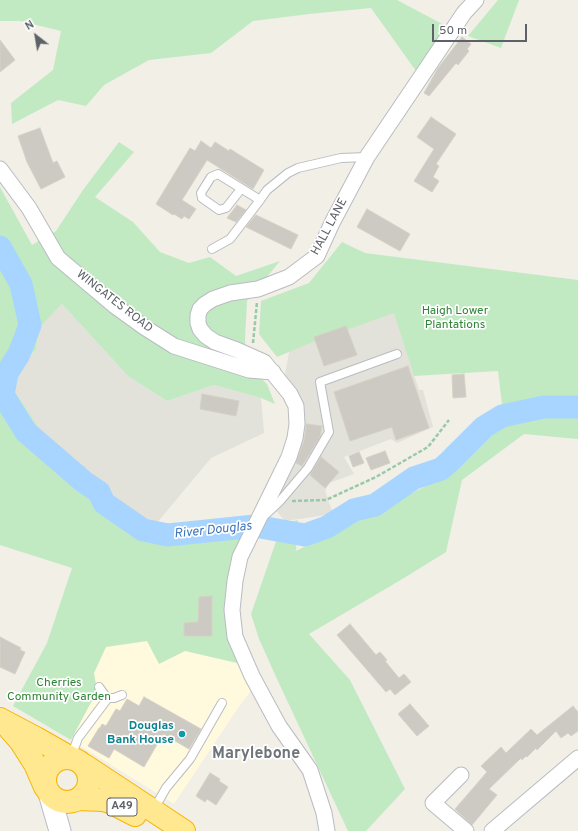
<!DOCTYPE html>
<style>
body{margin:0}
#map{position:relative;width:578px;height:831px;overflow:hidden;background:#f1efe6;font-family:Overpass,sans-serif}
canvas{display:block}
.north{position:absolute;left:16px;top:16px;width:40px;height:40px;-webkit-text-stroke:3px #fff;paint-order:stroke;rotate:329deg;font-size:11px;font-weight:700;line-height:16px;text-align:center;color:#5e6268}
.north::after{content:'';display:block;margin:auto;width:14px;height:18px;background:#5e6268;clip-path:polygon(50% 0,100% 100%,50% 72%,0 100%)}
.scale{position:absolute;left:432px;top:24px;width:95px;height:18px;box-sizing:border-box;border:2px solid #5e6268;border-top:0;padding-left:5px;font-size:12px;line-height:14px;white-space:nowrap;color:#5e6268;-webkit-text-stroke:3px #fff;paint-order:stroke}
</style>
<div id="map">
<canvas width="578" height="831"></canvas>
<div class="north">N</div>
<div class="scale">50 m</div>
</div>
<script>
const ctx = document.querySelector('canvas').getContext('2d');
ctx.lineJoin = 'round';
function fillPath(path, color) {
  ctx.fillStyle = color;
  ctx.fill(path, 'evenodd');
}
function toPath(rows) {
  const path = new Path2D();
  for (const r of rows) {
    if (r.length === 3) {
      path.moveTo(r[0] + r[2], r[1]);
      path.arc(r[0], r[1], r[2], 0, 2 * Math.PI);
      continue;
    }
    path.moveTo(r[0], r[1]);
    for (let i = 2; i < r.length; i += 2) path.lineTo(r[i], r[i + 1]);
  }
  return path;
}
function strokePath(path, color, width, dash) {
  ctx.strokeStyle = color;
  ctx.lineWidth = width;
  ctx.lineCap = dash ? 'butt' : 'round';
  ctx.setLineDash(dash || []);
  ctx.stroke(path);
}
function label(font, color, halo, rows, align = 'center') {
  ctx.font = font + ' Overpass,sans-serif';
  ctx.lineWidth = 3.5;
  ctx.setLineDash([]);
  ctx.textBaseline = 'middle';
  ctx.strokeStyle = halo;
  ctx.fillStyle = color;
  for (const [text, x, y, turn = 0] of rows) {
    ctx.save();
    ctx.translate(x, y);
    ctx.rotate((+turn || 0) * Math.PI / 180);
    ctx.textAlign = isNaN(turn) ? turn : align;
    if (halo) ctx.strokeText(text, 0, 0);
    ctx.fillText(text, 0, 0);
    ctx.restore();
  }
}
const commercial = toPath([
 [120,613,231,648,253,688,240,705,174,804,71,740,97,691,94,673]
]);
const industrial = toPath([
 [392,270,402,338,419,390,423,390,433,427,397,443,391,439,344,457,354,474,329,483,325,491,333,514,285,521,272,506,283,488,293,465,297,394,285,375,299,297],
 [62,304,128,376,167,401,214,385,261,398,264,433,211,458,156,524,144,520,59,459,6,378,36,350,39,328]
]);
const green = toPath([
 [0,0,397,0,446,26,416,71,371,8,309,14,253,21,211,53,149,60,104,85,86,106,58,100,12,124,11,103,53,70,61,31,20,21,0,21],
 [498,0,519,0,501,48,468,36],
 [119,142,134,152,95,197,133,222,160,252,189,263,210,257,236,276,280,261,247,301,245,340,246,364,267,384,275,404,261,398,214,385,167,401,128,376,62,304,39,328,36,350,6,378,59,459,144,520,156,524,245,537,227,611,237,663,185,651,159,664,147,641,106,647,94,673,97,691,71,740,13,706,47,643,72,568,0,545,0,187,32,245,56,231,83,190],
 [342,242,365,253,578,280,578,439,524,434,462,480,446,552,404,578,309,634,350,680,405,789,366,831,348,831,277,679,259,639,251,614,282,524,298,520,296,551,434,482,446,448,502,404,498,371,414,376,394,313,310,343,277,357,259,334,261,301,309,283]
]);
const river = toPath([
 [0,247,21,284,30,325,19,354,7,373,3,395,26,432,84,482,99,492,104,503,143,530,168,535,255,526,305,535,327,527,354,510,375,505,414,478,441,469,449,462,484,427,502,416,544,407,578,407]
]);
const building = toPath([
 [462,37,471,44,467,49,469,51,458,65,456,63,429,96,424,93,438,68,462,37],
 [0,40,15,60,0,72,0,40],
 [431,117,456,134,436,164,439,166,433,177,439,181,432,192,414,181,434,149,417,137,431,117],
 [40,128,53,163,57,161,65,177,41,189,27,162,18,136,40,128],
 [201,141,211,148,215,142,229,151,230,149,264,170,253,189,207,160,182,200,196,209,189,219,184,216,182,219,174,214,173,215,156,204,190,148,195,151,201,141],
 [237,205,246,210,236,222,227,218,237,205],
 [367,209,410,234,400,251,357,227,367,209],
 [256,215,298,235,291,249,246,227,256,215],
 [346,326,357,355,324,366,314,337,346,326],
 [408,366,429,428,396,440,392,427,350,441,334,392,408,366],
 [464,374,466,397,453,398,452,375,464,374],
 [202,394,239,401,236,416,200,409,202,394],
 [306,424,322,426,320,437,302,466,296,463,304,441,306,429,306,424],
 [385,451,390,463,371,470,366,458,385,451],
 [359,452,364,463,353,467,349,456,359,452],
 [321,457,339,472,325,488,310,475,321,457],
 [212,596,212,636,184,636,184,623,198,622,199,597,212,596],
 [350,624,376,655,380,652,387,660,385,661,399,678,404,674,411,682,395,695,390,689,386,692,337,635,350,624],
 [0,637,21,648,20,650,25,652,15,674,0,667,0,637],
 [144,697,201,729,189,749,163,734,144,767,114,749,109,758,88,746,99,728,100,728,102,724,106,726,116,709,120,711,127,699,139,706,144,697],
 [410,704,429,726,417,736,398,714,410,704],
 [573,706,578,712,578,731,571,736,568,733,561,738,556,731,537,750,536,748,527,757,526,756,522,760,521,758,489,789,497,795,472,825,455,809,487,772,481,766,501,747,506,753,531,729,537,735,573,706],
 [210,773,220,779,219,781,228,787,216,805,207,799,205,802,196,796,210,773]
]);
const path = toPath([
 [253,343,257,302],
 [292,501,326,500,376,477,428,447,449,420]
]);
const lane = toPath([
 [241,189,226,208,219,210,202,198,201,193,211,177,218,174,260,200,267,190,288,173,298,168,341,158,367,157],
 [212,249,230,239,260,200],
 [265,515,280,501,308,468,329,432,320,382,397,354],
 [108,698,114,698,122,695],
 [71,757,78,738,108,698,104,694,99,687],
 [153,811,166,788,190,759,222,703]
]);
const street = toPath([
 [0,169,29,208,58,258,115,306,144,327,174,346,249,370,273,372],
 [461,775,433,803,466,831],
 [327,831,324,813,310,770,279,726,252,676,235,637,232,610,235,581,240,557,289,457,295,438,297,424,296,406,290,394,264,362,237,350,215,342,206,336,200,329,198,323,198,315,200,309,205,304,213,299,230,293,258,289,289,277,317,256,332,223,367,157,464,13,476,0],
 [492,831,578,758]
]);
const secondary = toPath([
 [49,793,60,831]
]);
const highway = toPath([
 [0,719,36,738,71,758],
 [8,727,21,742,35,764,45,787],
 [67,780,22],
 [84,765,184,831],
 [78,799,103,800,110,802,135,815]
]);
const markers = [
 [182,734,4,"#0f9aa8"]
];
const shields = [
 [122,807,30]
];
const shieldNames = [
 ["A49",122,807]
];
const streetNames = [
 ["HALL LANE",330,227,-62],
 ["WINGATES ROAD",114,302,38]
];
const parkNames = [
 ["Haigh Lower",455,312],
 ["Plantations",455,326],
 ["Cherries",59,684],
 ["Community Garden",59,698]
];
const cultureNames = [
 ["Douglas",174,727],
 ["Bank House",174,741]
];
const waterNames = [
 ["River Douglas",213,531,-6]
];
const districtNames = [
 ["Marylebone",256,755]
];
fillPath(commercial, '#fff9dd');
fillPath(industrial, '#e2e1da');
fillPath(green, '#c1eac3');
strokePath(river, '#a8d5ff', 23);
fillPath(building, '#cccac3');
strokePath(building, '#d6d1c4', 1);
strokePath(lane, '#b9bcc1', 10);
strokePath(street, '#b9bcc1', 17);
strokePath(secondary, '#b9bcc3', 23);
strokePath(highway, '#f7b500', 24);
strokePath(path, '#98c9a9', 2.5, [4, 2]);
strokePath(lane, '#fff', 8);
strokePath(street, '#fff', 15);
strokePath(secondary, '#fff', 21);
strokePath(highway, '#ffe88f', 22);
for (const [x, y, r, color] of markers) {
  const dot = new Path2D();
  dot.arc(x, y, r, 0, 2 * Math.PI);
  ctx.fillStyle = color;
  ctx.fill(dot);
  strokePath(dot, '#fff', 1.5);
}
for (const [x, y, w] of shields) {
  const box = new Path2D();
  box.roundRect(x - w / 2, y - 9, w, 18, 3);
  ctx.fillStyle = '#fff';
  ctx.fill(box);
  strokePath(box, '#5e6268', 1);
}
label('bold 11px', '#5e6268', null, shieldNames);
label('12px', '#5e6268', '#fff', streetNames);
label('12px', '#2f8537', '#fff', parkNames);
label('bold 12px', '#0d838f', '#fff', cultureNames, 'right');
label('italic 13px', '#3b73ba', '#fff', waterNames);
label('bold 16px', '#6e747a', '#fff', districtNames);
</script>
